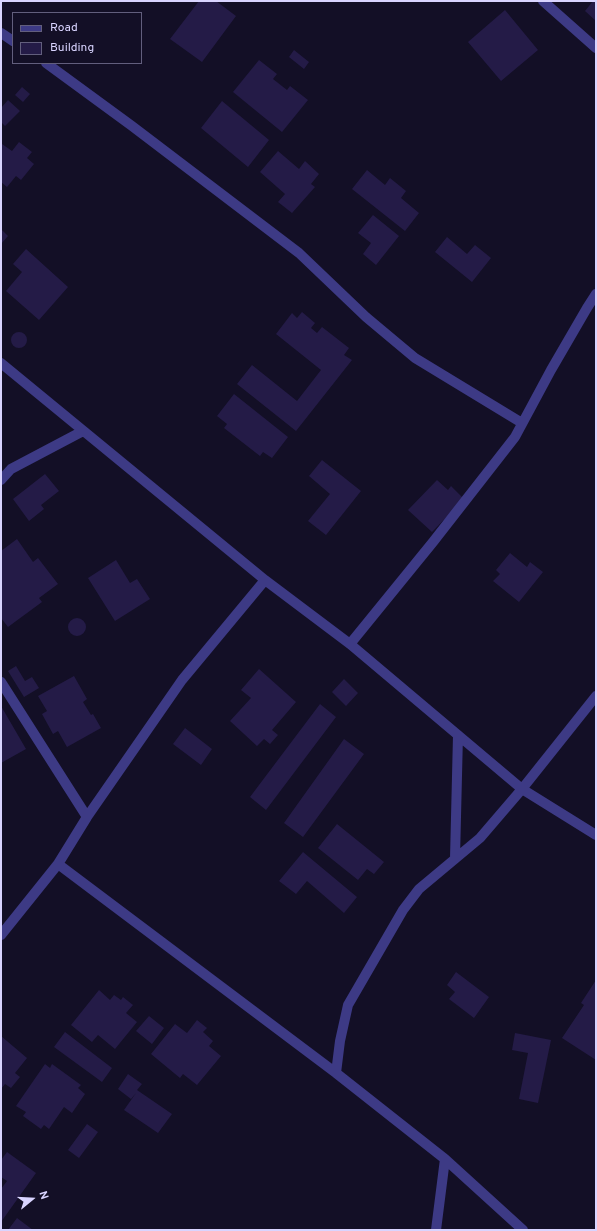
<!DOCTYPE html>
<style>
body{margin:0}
#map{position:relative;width:597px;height:1231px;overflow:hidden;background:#130f26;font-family:Overpass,sans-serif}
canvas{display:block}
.frame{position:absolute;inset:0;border:2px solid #d9d4ff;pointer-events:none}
.legend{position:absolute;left:12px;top:12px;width:130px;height:52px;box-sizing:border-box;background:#130f26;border:1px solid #625e7d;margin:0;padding:5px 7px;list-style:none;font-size:12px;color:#d9d4ff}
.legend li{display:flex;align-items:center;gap:8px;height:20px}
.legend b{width:20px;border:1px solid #625e7d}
.north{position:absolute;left:12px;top:1179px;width:40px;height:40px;-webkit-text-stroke:3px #130f26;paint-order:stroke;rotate:72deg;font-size:11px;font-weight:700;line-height:16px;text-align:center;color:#d9d4ff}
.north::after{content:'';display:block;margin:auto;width:14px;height:18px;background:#d9d4ff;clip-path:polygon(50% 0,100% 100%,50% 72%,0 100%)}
</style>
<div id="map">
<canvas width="597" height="1231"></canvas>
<div class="frame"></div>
<ul class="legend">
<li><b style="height:5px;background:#3d3a85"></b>Road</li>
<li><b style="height:11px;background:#241b47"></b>Building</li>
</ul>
<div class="north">N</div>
</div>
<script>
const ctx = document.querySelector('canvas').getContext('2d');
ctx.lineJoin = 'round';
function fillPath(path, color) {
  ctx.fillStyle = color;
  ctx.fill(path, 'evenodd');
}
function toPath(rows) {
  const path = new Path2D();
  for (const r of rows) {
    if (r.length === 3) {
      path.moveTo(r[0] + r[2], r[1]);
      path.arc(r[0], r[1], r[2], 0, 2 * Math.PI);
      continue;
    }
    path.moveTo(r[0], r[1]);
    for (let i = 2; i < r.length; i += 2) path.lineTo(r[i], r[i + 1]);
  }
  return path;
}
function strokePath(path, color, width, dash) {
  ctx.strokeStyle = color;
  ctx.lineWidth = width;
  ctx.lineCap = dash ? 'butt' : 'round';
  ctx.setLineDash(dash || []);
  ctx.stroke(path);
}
const building = toPath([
 [199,1,216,1,236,16,202,62,170,39],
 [593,1,596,1,596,21,585,11],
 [505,10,538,50,501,81,468,42],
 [294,50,309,62,304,69,289,57],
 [259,60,277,74,273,79,287,90,290,86,308,100,282,132,233,92],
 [22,87,30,94,23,102,15,95],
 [8,100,20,111,5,126,1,122,1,108],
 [222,101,269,140,248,167,201,128],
 [19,142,32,152,27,158,34,164,21,180,16,176,7,187,1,182,1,145,2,144,12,151],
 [278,151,299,169,305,161,319,174,311,184,315,187,292,213,278,202,285,194,260,172],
 [367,170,385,185,390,178,406,191,401,198,419,213,405,231,352,189],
 [373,215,399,236,376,265,363,254,371,243,358,233],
 [1,229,8,236,1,244],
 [447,237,467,254,475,245,491,258,472,282,435,252],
 [26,249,68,287,39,320,6,291,22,272,13,264],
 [302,312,315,323,311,328,317,333,322,327,349,348,344,355,352,360,296,431,237,384,252,365,297,401,321,370,276,334,292,313,297,318],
 [19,340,8],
 [234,394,288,437,272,458,263,452,260,456,224,428,227,424,217,416],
 [322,460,361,491,326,535,308,521,330,494,309,476],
 [45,474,59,491,41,505,44,509,29,521,13,499],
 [437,480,448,490,451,486,464,499,432,532,408,510],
 [17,539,33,562,38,558,58,584,39,598,42,602,8,627,1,618,1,551],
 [510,553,527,567,530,562,543,572,519,602,493,581,500,574,496,570],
 [116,560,130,583,137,579,150,599,115,621,88,578],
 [77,627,9],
 [16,666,25,681,32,677,39,688,24,697,8,671],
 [259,669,296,702,272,730,278,735,270,744,264,739,257,746,230,721,251,698,241,690],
 [74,676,87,699,83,702,91,715,93,714,101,728,67,747,58,731,53,734,42,714,47,711,38,696],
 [344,679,358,693,346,706,332,692],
 [320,704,336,717,266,810,250,797],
 [1,706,26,749,1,763],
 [185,728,212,749,201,765,173,744],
 [344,739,364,754,303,837,284,823],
 [337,824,384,862,374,874,367,869,358,880,318,848],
 [303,852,357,897,344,913,307,881,296,894,279,881],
 [456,972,489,997,474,1018,449,999,455,992,447,985],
 [596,980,596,1060,562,1038,584,1005,581,1003],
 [99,990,110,1000,114,995,121,1000,123,997,133,1005,126,1013,137,1022,115,1049,98,1035,92,1042,71,1025],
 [149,1016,164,1028,152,1044,136,1031],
 [197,1020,207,1028,203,1032,213,1041,209,1046,221,1056,197,1085,183,1074,180,1078,151,1054,175,1024,187,1033],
 [65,1032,112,1068,102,1082,54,1047],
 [515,1033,551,1040,538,1103,519,1099,528,1053,512,1050],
 [1,1036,27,1058,15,1073,20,1077,11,1088,5,1084,1,1089],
 [45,1064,50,1068,52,1064,81,1085,78,1088,85,1094,72,1113,64,1107,49,1129,44,1125,41,1129,23,1116,26,1112,16,1106],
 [128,1074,142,1084,137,1090,172,1114,158,1133,124,1110,136,1093,131,1099,118,1089],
 [87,1124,98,1132,79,1158,68,1150],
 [7,1152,36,1173,1,1222,1,1189,7,1181,1,1177,1,1160],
 [17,1218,33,1230,8,1230]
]);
const minor = toPath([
 [543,1,596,48],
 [1,33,13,41],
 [46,63,132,126,299,253,366,317,415,358,522,423],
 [1,363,265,580,350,644,522,789,596,835],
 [1,480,11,469,83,431],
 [350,644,433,542,515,437,551,370,587,308,596,294],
 [1,682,87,817],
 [455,858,458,735],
 [58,864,336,1073,445,1159,523,1230],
 [1,935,58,864,87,817,182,680,265,580],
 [336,1073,340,1041,348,1005,403,910,419,889,480,838,522,789,596,696],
 [436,1230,445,1159]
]);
fillPath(building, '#241b47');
strokePath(minor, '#3d3a85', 10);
</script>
